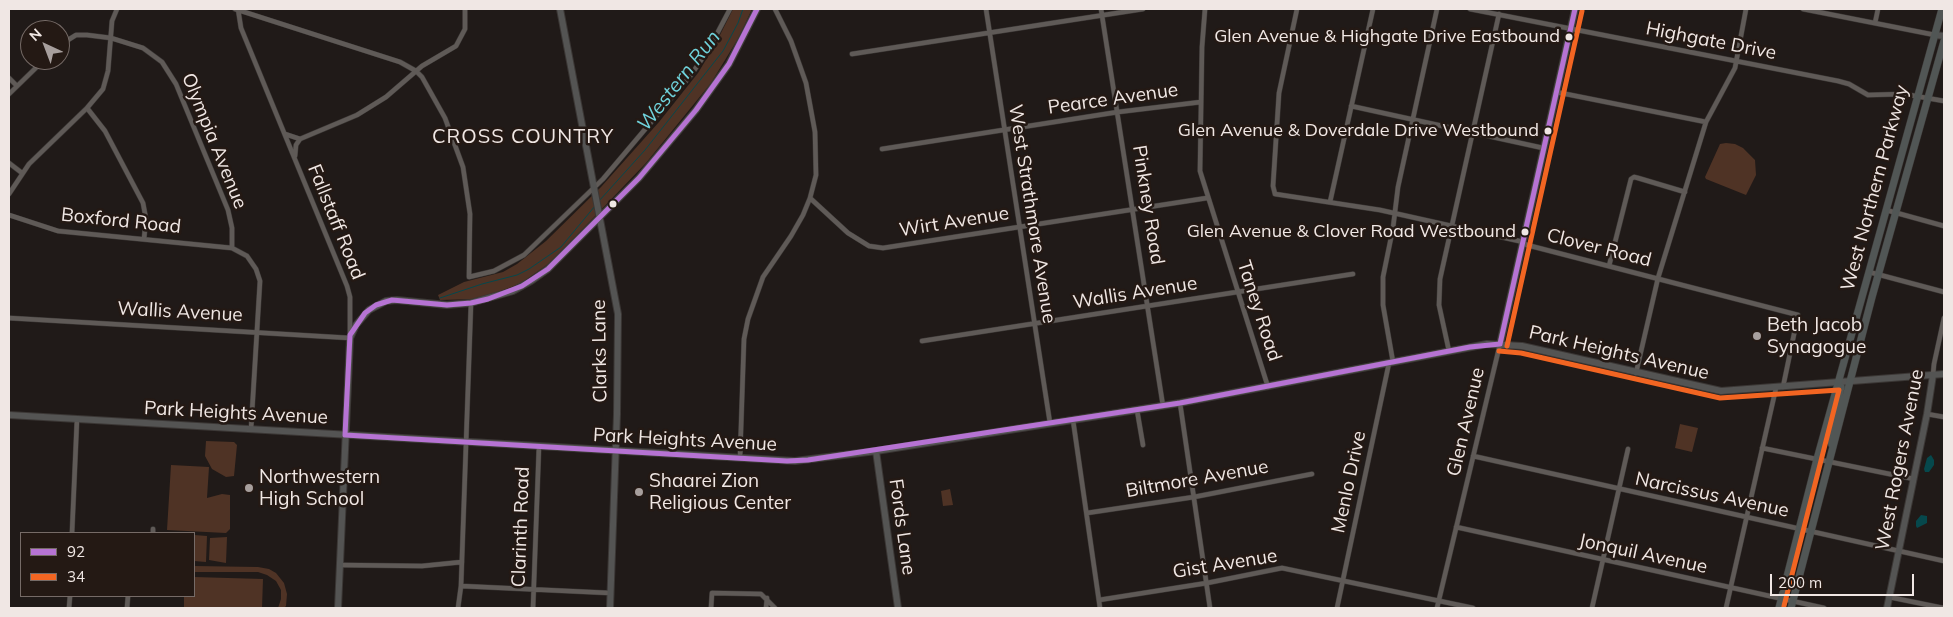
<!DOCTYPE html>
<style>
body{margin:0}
#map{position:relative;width:1953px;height:617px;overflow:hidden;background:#201a18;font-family:Mulish,sans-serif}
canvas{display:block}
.frame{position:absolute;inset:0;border:10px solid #f0e7e4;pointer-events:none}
.legend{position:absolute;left:20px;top:532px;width:175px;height:65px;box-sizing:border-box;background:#241914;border:1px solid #766b67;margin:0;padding:6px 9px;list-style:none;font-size:15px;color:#f0e7e4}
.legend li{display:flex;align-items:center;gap:10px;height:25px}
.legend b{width:25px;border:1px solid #766b67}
.north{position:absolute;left:20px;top:20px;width:50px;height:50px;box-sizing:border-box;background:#241914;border:1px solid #766b67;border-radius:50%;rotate:317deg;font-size:14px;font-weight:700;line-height:20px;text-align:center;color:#f0e7e4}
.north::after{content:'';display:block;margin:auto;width:18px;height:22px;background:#a79f9d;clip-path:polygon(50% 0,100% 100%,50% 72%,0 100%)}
.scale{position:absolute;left:1770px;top:574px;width:144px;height:22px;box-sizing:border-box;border:2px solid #f0e7e4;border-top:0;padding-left:6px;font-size:15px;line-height:18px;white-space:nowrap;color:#f0e7e4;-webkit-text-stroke:4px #241914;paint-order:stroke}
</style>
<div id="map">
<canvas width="1953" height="617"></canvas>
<div class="frame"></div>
<ul class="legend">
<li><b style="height:6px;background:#b673d3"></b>92</li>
<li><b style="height:6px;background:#f26522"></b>34</li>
</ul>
<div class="north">N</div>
<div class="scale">200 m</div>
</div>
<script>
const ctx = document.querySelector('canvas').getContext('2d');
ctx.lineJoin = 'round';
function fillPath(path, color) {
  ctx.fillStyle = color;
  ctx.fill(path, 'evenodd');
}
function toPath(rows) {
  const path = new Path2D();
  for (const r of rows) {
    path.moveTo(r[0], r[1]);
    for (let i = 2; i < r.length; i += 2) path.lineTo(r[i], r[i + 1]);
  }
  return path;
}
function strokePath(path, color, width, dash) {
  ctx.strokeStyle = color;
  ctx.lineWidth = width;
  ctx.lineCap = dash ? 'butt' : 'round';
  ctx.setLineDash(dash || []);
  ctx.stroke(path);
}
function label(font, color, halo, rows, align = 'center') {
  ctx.font = font + ' Mulish,sans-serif';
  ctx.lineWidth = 5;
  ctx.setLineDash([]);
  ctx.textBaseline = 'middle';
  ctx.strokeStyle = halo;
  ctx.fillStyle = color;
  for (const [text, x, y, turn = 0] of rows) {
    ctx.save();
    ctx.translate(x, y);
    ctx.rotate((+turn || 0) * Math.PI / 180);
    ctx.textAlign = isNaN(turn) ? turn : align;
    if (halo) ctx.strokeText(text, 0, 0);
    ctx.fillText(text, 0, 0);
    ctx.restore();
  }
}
const green = toPath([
 [733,9,752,9,739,37,711,83,646,163,551,262,520,284,501,291,476,299,440,300,438,295,464,282,503,272,517,264,546,241,601,187,659,122,698,73,716,43],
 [1726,143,1735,144,1743,148,1755,160,1756,175,1746,195,1706,179,1705,177,1720,144],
 [1680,424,1698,428,1692,452,1675,448],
 [206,441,234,442,237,445,234,476,226,477,212,469,205,456],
 [171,465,209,467,207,498,222,494,230,495,230,529,226,533,167,530],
 [950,489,953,505,943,506,941,491],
 [194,535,207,536,206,562,194,561],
 [227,537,226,563,209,560,210,538],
 [194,566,258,567,269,569,276,573,284,583,287,594,286,606,284,608,278,608,281,599,281,590,276,581,267,575,258,572,194,572],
 [194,577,263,579,262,608,184,608,184,596,194,596]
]);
const water = toPath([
 [1931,455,1934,460,1934,465,1929,472,1925,472,1924,469,1927,458],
 [1921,515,1927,516,1927,523,1917,528,1916,526,1916,521]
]);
const stream = toPath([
 [599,201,645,150,723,51,738,23,743,9],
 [440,298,482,284,517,275,529,269,561,247,595,206]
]);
const street = toPath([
 [235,9,400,62,416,71,422,77,445,118,463,167,470,214,469,277,494,271,524,255,603,179,691,75,710,47,730,9],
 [238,9,241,28,347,286,350,297,350,335],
 [986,9,1050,423],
 [1101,9,1163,406],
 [1205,9,1202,47,1200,171,1268,387],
 [1470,9,1838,81,1849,84,1868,95,1904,94,1944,101],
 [1803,9,1935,35],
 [1875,23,1878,9],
 [60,45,76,35,87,35,111,38,143,48,162,62,176,84,228,210,232,228,232,248],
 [852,54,1143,9],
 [9,78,17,86],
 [1556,92,1706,122],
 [9,94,44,60],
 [1351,106,1543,148],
 [87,108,105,131,143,203,146,219,144,239],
 [285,134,300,139,357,115,386,97,422,66,456,46,465,29,465,9],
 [882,149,1118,112,1201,102],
 [295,156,296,145,300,139],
 [9,163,22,173],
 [9,194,29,164,87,108,103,89,108,71,112,21,117,9],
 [1275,194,1380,210,1519,241,1527,245,1798,315,1783,387],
 [1275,194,1273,186,1279,93,1297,9],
 [810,198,848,233,869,246,883,248,1207,198],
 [1330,202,1373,9],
 [1886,210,1944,226],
 [9,215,58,231,232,248,247,256,256,269,260,281,251,429],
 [1609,266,1631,179,1634,177,1638,178,1685,192],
 [1869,272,1944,292],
 [9,318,350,338],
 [922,341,1353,274],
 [1449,351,1439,305,1440,279,1499,14],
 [1393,362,1383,305,1383,277,1393,228,1398,187,1437,9],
 [1636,373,1658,278,1706,122,1735,68,1746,9],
 [1933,375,1934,364,1944,318],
 [1180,403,1210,608],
 [1137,410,1143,445],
 [1927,414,1944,417],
 [1073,420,1100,608],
 [1762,448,1914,479],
 [1473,456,1944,561],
 [740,458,744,339,748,319,763,277,791,236,803,215,810,198,816,175,815,132,806,83,791,41,775,9],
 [1087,513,1194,497,1312,474],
 [1456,527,1824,608],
 [72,533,77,419],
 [153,533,153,529],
 [340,565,422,566,462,562],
 [461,586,610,593],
 [1889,597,1943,608],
 [1099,600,1207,583,1282,568,1473,608],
 [69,608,70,596],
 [127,608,128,596],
 [458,608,461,586,471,303],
 [533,608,539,446],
 [711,608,712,593,761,594,775,608],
 [766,608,767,598],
 [1337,608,1389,363],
 [1437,608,1500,344],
 [1592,608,1628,449],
 [1726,608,1776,388]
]);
const secondary = toPath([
 [560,9,618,314,617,414,610,608],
 [1935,35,1944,36],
 [1500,344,1575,9],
 [9,415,795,461,876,451,1180,403,1487,344,1522,346,1721,391,1944,374],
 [876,451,898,608],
 [338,608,350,338,356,325,369,310,386,301,397,300,447,305,471,303,513,291,531,281,548,269,639,178,696,110,729,64,757,9],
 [1887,608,1927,414,1933,375]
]);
const primary = toPath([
 [1832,445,1830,436,1841,387],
 [1779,608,1817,459,1942,9],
 [1791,608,1872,297,1944,41]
]);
const bus1 = toPath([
 [1500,344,1575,9],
 [345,435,787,461,808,460,1180,403,1470,347,1500,344],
 [345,435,350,335,365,313,376,305,392,300,447,305,471,303,488,299,522,286,548,269,639,178,696,110,729,64,757,9]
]);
const bus2 = toPath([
 [1507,346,1582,11],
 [1499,351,1521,353,1720,398,1839,390,1784,606]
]);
const markers = [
 [1569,37,4.5,"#f0e7e4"],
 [1548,131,4.5,"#f0e7e4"],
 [613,204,4.5,"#f0e7e4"],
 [1525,232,4.5,"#f0e7e4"],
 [1757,336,5,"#a79f9d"],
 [249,488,5,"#a79f9d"],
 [639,492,5,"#a79f9d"]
];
const busNames = [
 ["Glen Avenue & Highgate Drive Eastbound",1560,37],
 ["Glen Avenue & Doverdale Drive Westbound",1539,131],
 ["Glen Avenue & Clover Road Westbound",1516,232]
];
const streetNames = [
 ["Highgate Drive",1711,41,11],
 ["Pearce Avenue",1113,99,-8],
 ["Olympia Avenue",214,141,68],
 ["West Northern Parkway",1875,188,-75],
 ["Pinkney Road",1148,205,81],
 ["West Strathmore Avenue",1032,214,81],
 ["Boxford Road",121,221,6],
 ["Fallstaff Road",336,222,68],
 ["Wirt Avenue",954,222,-9],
 ["Clover Road",1599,248,14],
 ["Wallis Avenue",1135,293,-9],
 ["Taney Road",1259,311,72],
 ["Wallis Avenue",180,312,3],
 ["Clarks Lane",600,351,-91],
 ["Park Heights Avenue",1619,353,13],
 ["Park Heights Avenue",236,413,3],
 ["Glen Avenue",1466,422,-77],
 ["Park Heights Avenue",685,440,3],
 ["West Rogers Avenue",1900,460,-79],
 ["Biltmore Avenue",1197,479,-10],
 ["Menlo Drive",1349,482,-78],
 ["Narcissus Avenue",1712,495,12],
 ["Clarinth Road",521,527,-88],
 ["Fords Lane",902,527,82],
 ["Jonquil Avenue",1643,554,12],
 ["Gist Avenue",1225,564,-9]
];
const poiNames = [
 ["Beth Jacob",1767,325],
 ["Synagogue",1767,347],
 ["Northwestern",259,477],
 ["High School",259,499],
 ["Shaarei Zion",649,481],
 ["Religious Center",649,503]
];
const waterNames = [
 ["Western Run",679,81,-52]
];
const neighbourhoodNames = [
 ["CROSS COUNTRY",523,137]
];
fillPath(green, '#4f3325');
fillPath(water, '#06484c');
strokePath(stream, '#06484c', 1);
strokePath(street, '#3b3735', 5.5);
strokePath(secondary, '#3b3735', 8);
strokePath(primary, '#3b3735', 8);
strokePath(street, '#5f5a57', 4.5);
strokePath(secondary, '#545453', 6);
strokePath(primary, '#515655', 7);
strokePath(bus1, '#b673d3', 5);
strokePath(bus2, '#f26522', 5);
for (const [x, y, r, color] of markers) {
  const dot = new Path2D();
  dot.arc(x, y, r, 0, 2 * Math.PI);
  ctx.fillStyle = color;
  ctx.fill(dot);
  strokePath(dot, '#241914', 2);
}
label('18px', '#f0e7e4', '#241914', busNames, 'right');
label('19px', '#f0e7e4', '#241914', streetNames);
label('19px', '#f0e7e4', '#241914', poiNames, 'left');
label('italic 20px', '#6fd2db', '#241914', waterNames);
ctx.letterSpacing = '1px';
label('20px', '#f0e7e4', '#241914', neighbourhoodNames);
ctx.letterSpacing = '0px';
</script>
